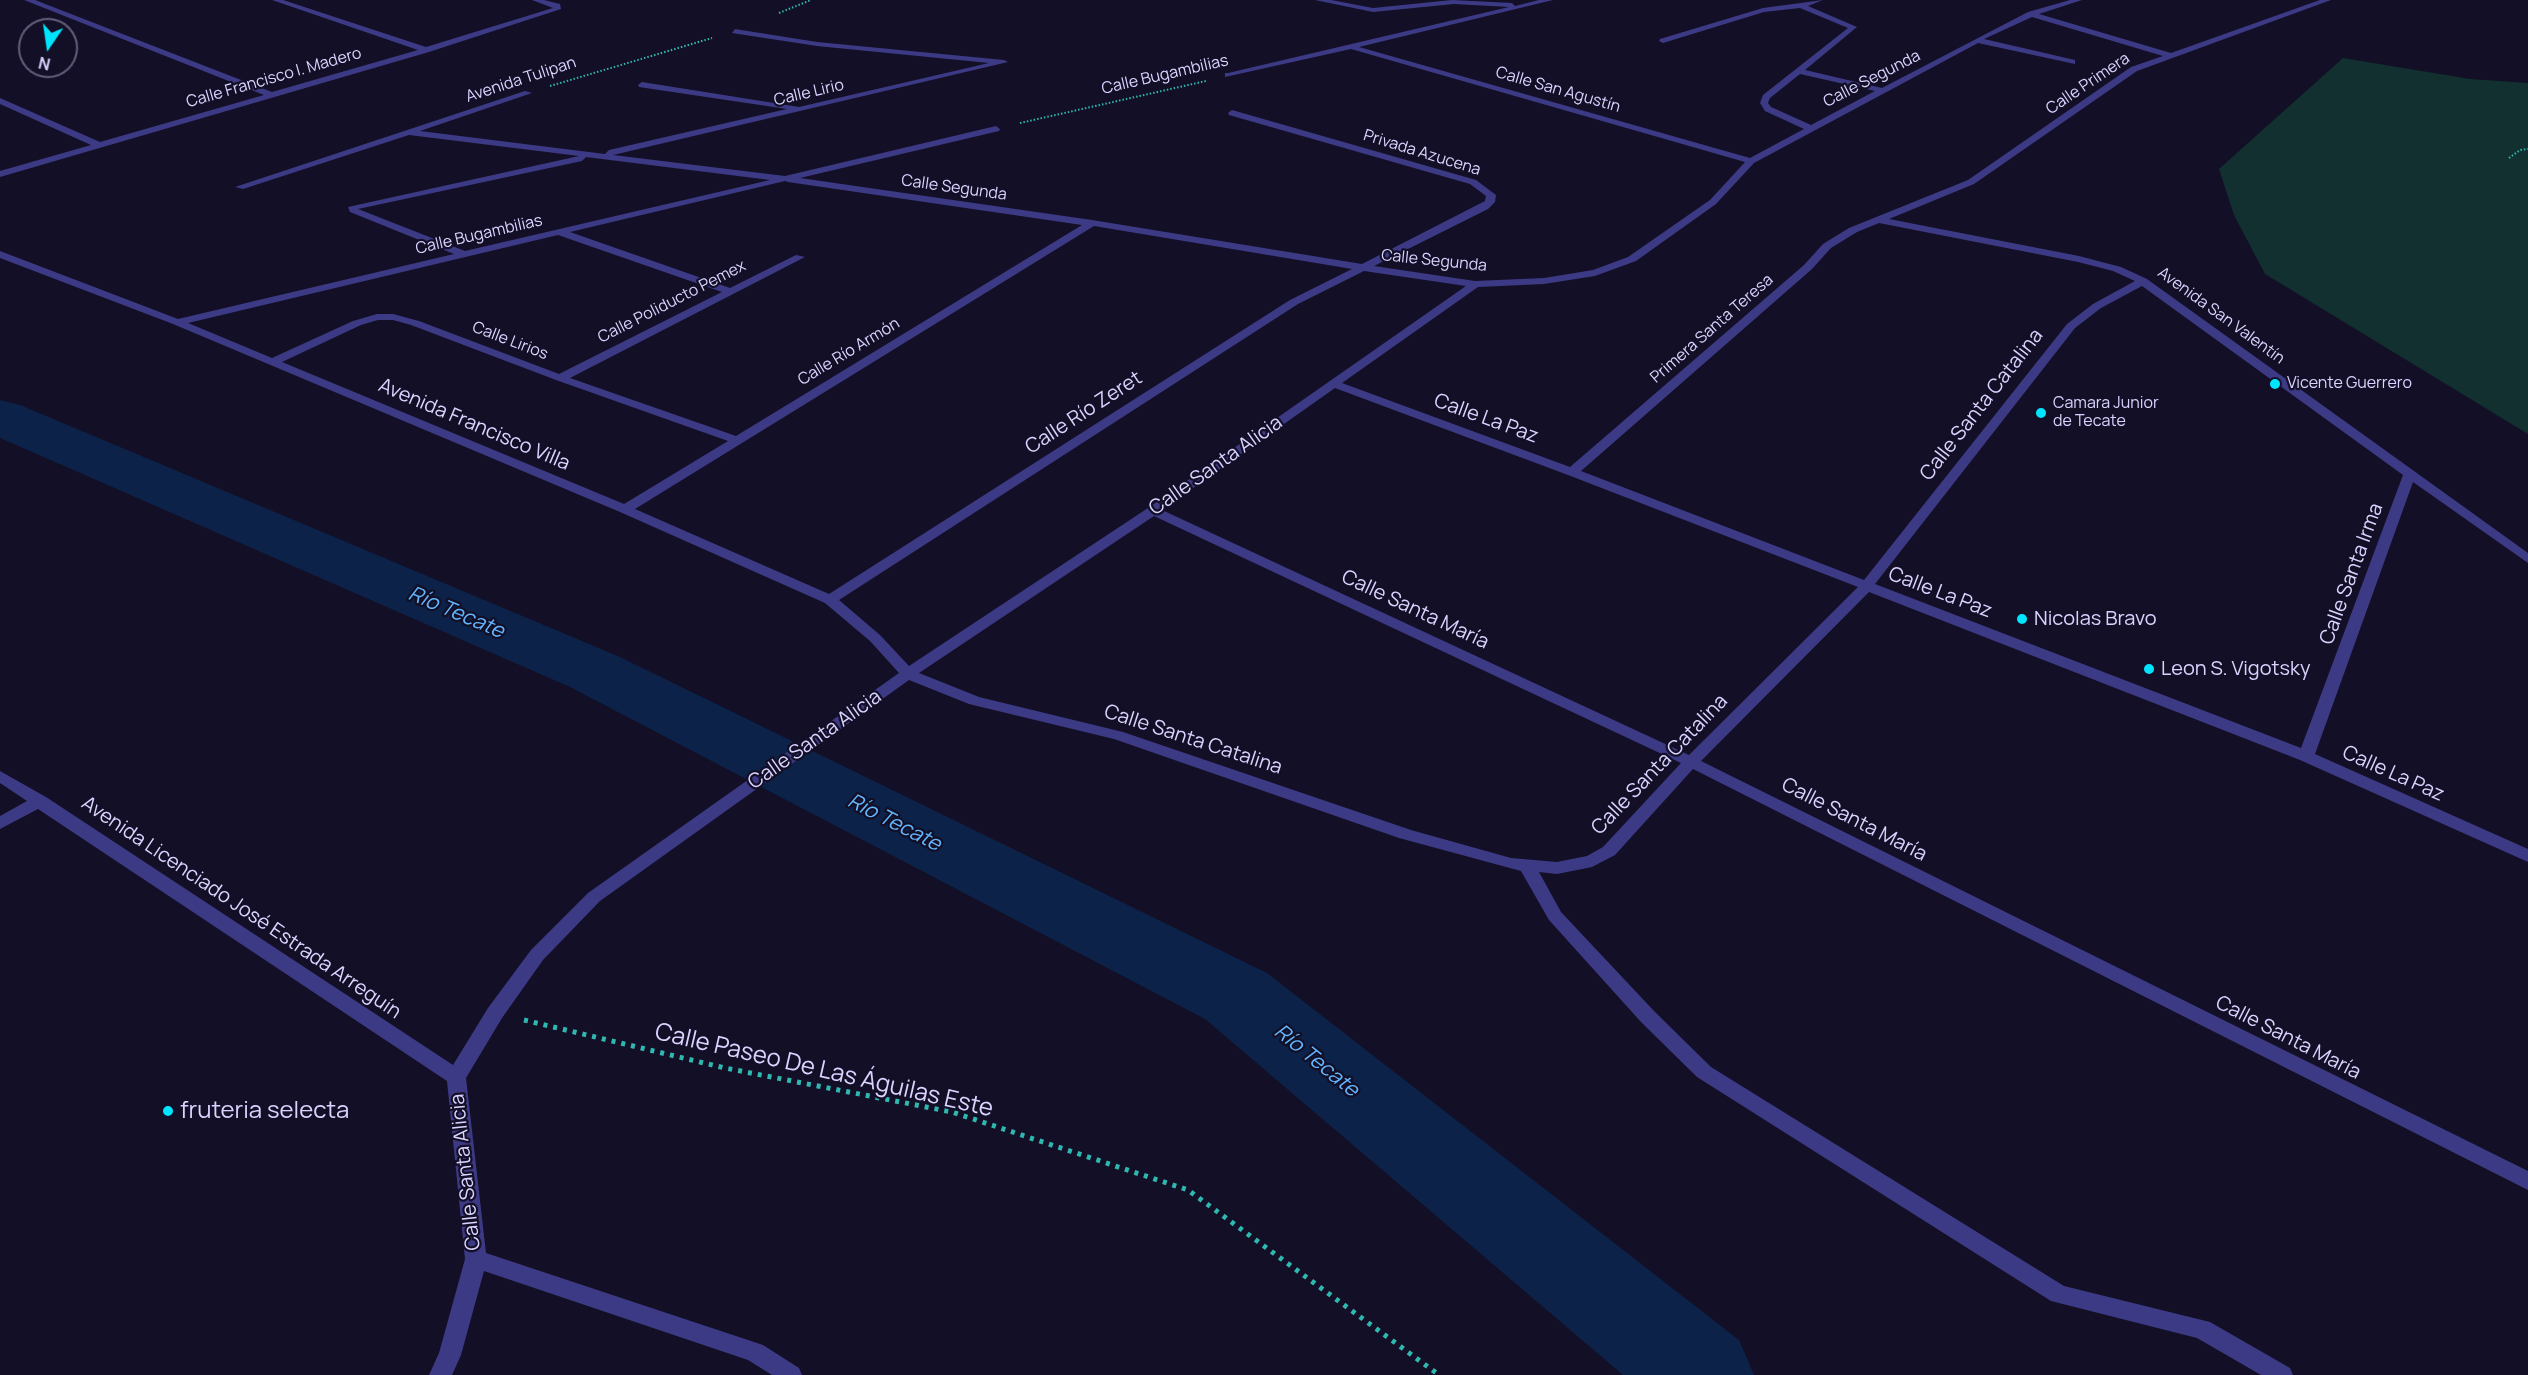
<!DOCTYPE html>
<meta charset="utf-8">
<style>
body{margin:0}
#map{position:relative;width:2528px;height:1375px;overflow:hidden;background:#130f26;font-family:Manrope,sans-serif}
canvas{display:block}
.north{position:absolute;left:18px;top:18px;width:60px;height:60px;box-sizing:border-box;background:#130f26;border:2px solid #625e7d;border-radius:50%;rotate:193deg;font-size:16px;font-weight:700;line-height:24px;text-align:center;color:#d9d4ff}
.north::after{content:'';display:block;margin:auto;width:21px;height:27px;background:#00e5ff;clip-path:polygon(50% 0,100% 100%,50% 72%,0 100%)}
</style>
<div id="map">
<canvas width="2528" height="1375"></canvas>
<div class="north">N</div>
</div>
<script>
const ctx = document.querySelector('canvas').getContext('2d');
ctx.lineJoin = 'round';
function fillPath(path, color) {
  ctx.fillStyle = color;
  ctx.fill(path, 'evenodd');
}
function toPath(rows) {
  const path = new Path2D();
  for (const r of rows) {
    path.moveTo(r[0], r[1]);
    for (let i = 2; i < r.length; i += 2) path.lineTo(r[i], r[i + 1]);
  }
  return path;
}
function strokePath(path, color, width, dash) {
  ctx.strokeStyle = color;
  ctx.lineWidth = width;
  ctx.lineCap = dash ? 'butt' : 'round';
  ctx.setLineDash(dash || []);
  ctx.stroke(path);
}
function label(font, color, halo, rows, align = 'center') {
  ctx.font = font + ' Manrope,sans-serif';
  ctx.lineWidth = 4.5;
  ctx.setLineDash([]);
  ctx.textBaseline = 'middle';
  ctx.strokeStyle = halo;
  ctx.fillStyle = color;
  for (const [text, x, y, turn = 0] of rows) {
    ctx.save();
    ctx.translate(x, y);
    ctx.rotate((+turn || 0) * Math.PI / 180);
    ctx.textAlign = isNaN(turn) ? turn : align;
    if (halo) ctx.strokeText(text, 0, 0);
    ctx.fillText(text, 0, 0);
    ctx.restore();
  }
}
const green = toPath([
 [2343,58,2470,79,2528,83,2528,434,2265,274,2234,215,2219,169]
]);
const river = toPath([
 [0,400,20,405,620,657,1267,973,1739,1340,1754,1375,1623,1375,1205,1019,570,687,0,438,0,400]
]);
const pathFar1 = toPath([
 [779,13,811,0],
 [550,86,712,38],
 [1020,123,1206,81],
 [2509,158,2520,150,2528,149]
]);
const path = toPath([
 [524,1020,725,1068,952,1112,1188,1190,1439,1375]
]);
const minor = toPath([
 [24,0,35,0,272,92,418,50,272,0,283,0,426,47,553,8,532,0,544,0,560,4,561,9,429,52,0,177,0,171,91,145,0,104,0,98,100,142,264,95,24,0],
 [1315,0,1331,0,1373,8,1452,0,1512,3,1515,6,1539,0,1553,0,1359,47,1750,158,1804,129,1765,111,1760,103,1763,95,1848,28,1800,8,1764,12,1663,43,1659,41,1660,39,1763,8,1823,0,1808,6,1857,27,1805,70,1882,88,2028,12,2070,0,2082,0,2039,14,2171,53,2320,0,2331,0,2137,71,1974,184,1889,219,2079,256,2121,267,2147,279,2528,553,2528,563,2413,482,2315,754,2528,849,2528,862,2300,760,1869,592,1701,761,2528,1171,2528,1190,1693,769,1615,855,1592,867,1557,874,1539,872,1561,912,1655,1012,1711,1067,2064,1286,2210,1322,2290,1368,2293,1375,2261,1375,2197,1338,2051,1301,1697,1077,1641,1022,1549,920,1521,871,1399,838,1114,739,969,704,909,680,600,901,543,960,502,1018,466,1078,486,1253,763,1345,799,1368,802,1375,772,1375,748,1360,484,1271,461,1355,452,1375,429,1375,439,1353,465,1259,447,1081,38,809,0,829,0,816,27,801,0,783,0,771,46,797,453,1065,488,1008,531,950,588,893,899,673,870,641,825,603,620,512,173,324,0,258,0,251,178,319,454,254,350,212,348,207,579,156,409,135,243,189,235,187,525,91,532,93,420,131,605,154,609,150,787,109,639,87,638,85,642,82,799,107,989,63,817,46,732,33,735,29,817,42,1004,60,1008,62,613,155,785,176,996,126,1000,129,999,131,800,178,1092,220,1362,264,1485,201,1486,196,1470,184,1229,115,1228,113,1232,110,1476,180,1496,195,1495,202,1488,209,1374,266,1475,281,1544,278,1593,270,1628,257,1710,200,1745,162,1351,49,1225,77,1225,73,1228,73,1509,7,1454,4,1373,12,1315,0],
 [2032,17,2163,56,2131,67,1968,180,1849,228,1823,244,1804,265,1570,467,1342,383,1478,287,1544,284,1595,276,1636,261,1716,204,1754,163,1978,43,2075,64,2075,60,1984,39,2032,17],
 [1800,74,1875,91,1811,125,1771,107,1768,103,1770,98,1800,74],
 [586,157,770,180,465,251,358,209,582,161,586,157],
 [785,181,788,182,1082,225,736,436,570,378,805,257,796,255,730,288,570,232,785,181],
 [1879,223,2078,262,2113,271,2135,281,2093,304,2067,324,1864,580,1581,471,1812,269,1831,248,1857,232,1879,223],
 [1094,226,1352,269,1290,300,829,594,635,509,1094,226],
 [558,235,722,292,559,374,419,321,393,314,377,314,353,321,272,358,188,323,558,235],
 [1364,271,1466,286,1148,508,909,666,880,635,839,600,1298,304,1364,271],
 [2142,286,2403,475,2301,748,1875,584,2075,328,2101,308,2142,286],
 [378,320,393,320,411,325,556,380,728,441,624,504,282,362,361,325,378,320],
 [1335,388,1568,475,1858,587,1689,755,1162,510,1335,388],
 [1154,516,1681,763,1603,847,1587,856,1557,862,1511,858,1411,830,1123,732,979,697,919,673,1154,516]
]);
const markers = [
 [2275,384,6,"#00e5ff"],
 [2041,413,6,"#00e5ff"],
 [2022,619,6,"#00e5ff"],
 [2149,669,6,"#00e5ff"],
 [168,1111,6,"#00e5ff"]
];
const farStreetnames = [
 ["Calle Bugambilias",1165,75,-13],
 ["Calle Francisco I. Madero",274,78,-16],
 ["Calle Segunda",1872,79,-27],
 ["Avenida Tulipan",521,80,-18],
 ["Calle Primera",2088,84,-34],
 ["Calle San Agustín",1558,90,16],
 ["Calle Lirio",809,93,-13],
 ["Privada Azucena",1422,153,17],
 ["Calle Segunda",954,188,8],
 ["Calle Bugambilias",479,235,-13],
 ["Calle Segunda",1434,261,6],
 ["Calle Poliducto Pemex",672,302,-27],
 ["Avenida San Valentín",2221,316,36],
 ["Primera Santa Teresa",1712,329,-41],
 ["Calle Lirios",510,341,21],
 ["Calle Río Armón",849,352,-31]
];
const farPoinames = [
 ["Vicente Guerrero",2287,384],
 ["Camara Junior",2053,404],
 ["de Tecate",2053,422]
];
const streetNames = [
 ["Calle Santa Catalina",1982,405,-52],
 ["Calle Río Zeret",1084,413,-33],
 ["Calle La Paz",1486,419,20],
 ["Avenida Francisco Villa",474,425,23],
 ["Calle Santa Alicia",1216,466,-35],
 ["Calle Santa Irma",2352,574,-70],
 ["Calle La Paz",1940,593,21],
 ["Calle Santa María",1415,610,25],
 ["Calle Santa Alicia",815,740,-35],
 ["Calle Santa Catalina",1193,740,18],
 ["Calle Santa Catalina",1660,765,-46],
 ["Calle La Paz",2393,774,24],
 ["Calle Santa María",1854,820,27],
 ["Avenida Licenciado José Estrada Arreguín",241,908,34],
 ["Calle Santa María",2288,1038,27],
 ["Calle Santa Alicia",466,1172,-96]
];
const poiNames = [
 ["Nicolas Bravo",2034,619],
 ["Leon S. Vigotsky",2161,669]
];
const waterNames = [
 ["Río Tecate",456,613,23],
 ["Río Tecate",894,823,27],
 ["Río Tecate",1316,1061,39]
];
const nearStreetnames = [
 ["Calle Paseo De Las Águilas Este",824,1071,13]
];
const nearPoinames = [
 ["fruteria selecta",180,1111]
];
fillPath(green, '#12302f');
fillPath(river, '#0c2248');
strokePath(pathFar1, '#2fb8b0', 2, [1.5, 2]);
strokePath(path, '#2fb8b0', 5, [4, 6]);
fillPath(minor, '#3d3a85');
for (const [x, y, r, color] of markers) {
  const dot = new Path2D();
  dot.arc(x, y, r, 0, 2 * Math.PI);
  ctx.fillStyle = color;
  ctx.fill(dot);
  strokePath(dot, '#130f26', 2);
}
label('16px', '#d9d4ff', '#130f26', farStreetnames);
label('16px', '#d9d4ff', '#130f26', farPoinames, 'left');
label('20px', '#d9d4ff', '#130f26', streetNames);
label('20px', '#d9d4ff', '#130f26', poiNames, 'left');
label('italic 21px', '#62b6ff', '#130f26', waterNames);
label('24px', '#d9d4ff', '#130f26', nearStreetnames);
label('24px', '#d9d4ff', '#130f26', nearPoinames, 'left');
</script>
